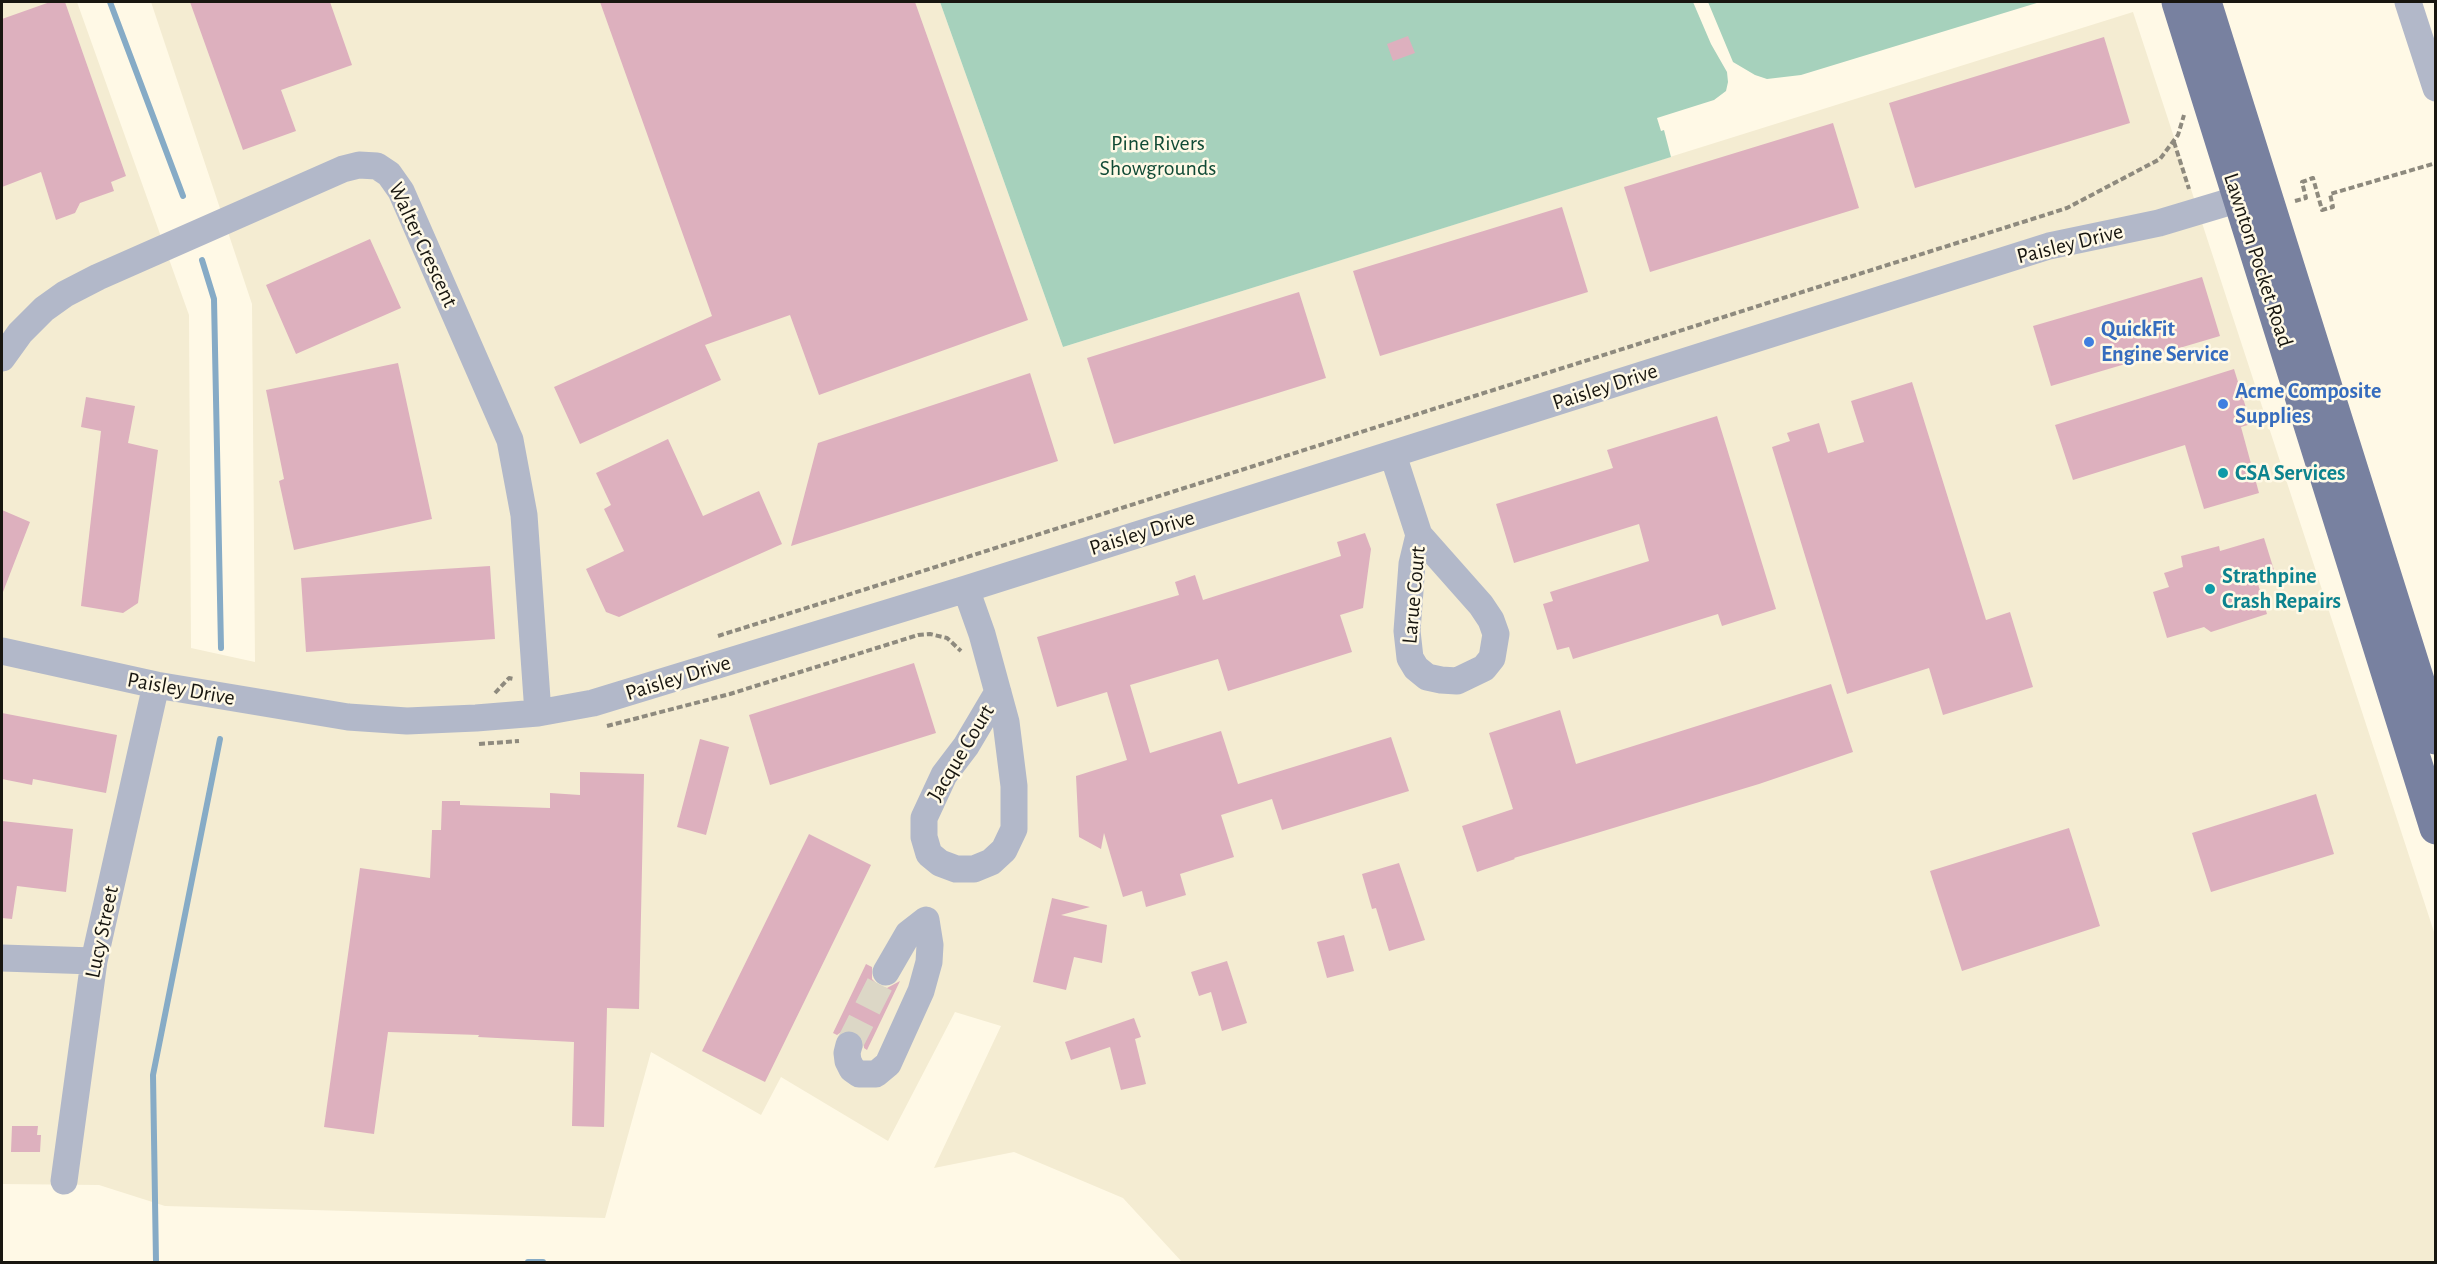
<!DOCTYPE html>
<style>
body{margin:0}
#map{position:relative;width:2437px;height:1264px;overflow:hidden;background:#fff9e6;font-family:"Alegreya Sans",sans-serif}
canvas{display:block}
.frame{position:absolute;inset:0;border:3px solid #181610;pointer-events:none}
</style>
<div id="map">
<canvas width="2437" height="1264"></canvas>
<div class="frame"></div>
</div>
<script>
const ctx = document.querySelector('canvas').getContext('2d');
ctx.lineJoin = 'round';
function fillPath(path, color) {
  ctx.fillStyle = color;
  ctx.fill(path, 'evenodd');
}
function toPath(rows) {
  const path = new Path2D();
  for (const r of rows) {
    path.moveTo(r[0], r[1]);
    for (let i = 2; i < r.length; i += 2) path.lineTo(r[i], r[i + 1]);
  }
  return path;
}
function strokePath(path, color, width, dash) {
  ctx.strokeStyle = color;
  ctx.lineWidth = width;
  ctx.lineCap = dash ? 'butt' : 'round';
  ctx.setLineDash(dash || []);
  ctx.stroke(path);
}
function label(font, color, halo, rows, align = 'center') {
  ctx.font = font + ' "Alegreya Sans",sans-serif';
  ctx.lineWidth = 5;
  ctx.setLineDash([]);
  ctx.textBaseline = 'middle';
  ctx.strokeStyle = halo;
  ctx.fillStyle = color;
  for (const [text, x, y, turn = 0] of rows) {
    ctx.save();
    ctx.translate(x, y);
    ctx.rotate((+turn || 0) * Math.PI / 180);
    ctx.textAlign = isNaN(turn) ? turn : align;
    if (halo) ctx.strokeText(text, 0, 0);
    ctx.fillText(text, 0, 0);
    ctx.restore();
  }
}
const built = toPath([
 [2,2,77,2,189,315,191,648,255,662,252,304,151,2,940,2,1063,347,2133,12,2435,935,2435,1262,1182,1262,1123,1198,1014,1152,934,1168,1001,1026,955,1012,888,1141,781,1077,761,1115,651,1052,605,1218,165,1206,99,1185,2,1184]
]);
const green = toPath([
 [940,2,1693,2,1711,44,1727,72,1728,82,1726,91,1714,100,1657,118,1661,131,1664,130,1671,157,1063,347],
 [1708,2,2040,2,1801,75,1767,79,1755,75,1733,62]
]);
const stream = toPath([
 [110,2,183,196],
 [202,260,214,299,221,648],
 [156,1262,153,1075,220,739],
 [528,1262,543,1262]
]);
const building = toPath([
 [50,2,65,2,126,176,111,182,114,191,80,203,75,213,56,220,41,172,2,187,2,19],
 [190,2,330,2,352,65,281,90,296,131,243,150],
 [600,2,915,2,1028,320,819,395,790,315,705,345,721,380,580,444,554,387,712,316],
 [1408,36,1415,53,1393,61,1387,44],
 [2104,37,2130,123,1915,188,1889,103],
 [1833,123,1859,208,1650,272,1624,187],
 [1562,207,1588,292,1380,356,1353,271],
 [370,239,401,308,296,354,266,285],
 [2202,277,2220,336,2051,386,2033,326],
 [1299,292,1326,378,1114,444,1087,358],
 [398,363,432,519,294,550,279,481,284,479,266,390],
 [2234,369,2251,424,2241,427,2259,493,2204,509,2185,445,2073,480,2055,425],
 [1030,373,1058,461,791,546,818,443],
 [1912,382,1986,620,2010,612,2033,687,1943,715,1929,668,1847,694,1772,447,1790,441,1787,433,1819,423,1828,453,1864,442,1851,401],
 [86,397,135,406,128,443,158,450,138,603,123,613,81,606,101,431,81,427],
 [1717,416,1776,609,1722,626,1718,614,1573,659,1569,647,1557,650,1543,604,1553,601,1550,592,1649,561,1639,524,1514,563,1496,504,1613,468,1607,450],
 [668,439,703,516,759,491,782,544,619,617,606,612,586,569,624,551,604,509,611,505,596,473],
 [2,510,30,522,3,592,2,592],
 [1365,533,1371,549,1363,608,1340,615,1352,652,1228,691,1218,659,1130,685,1150,753,1221,731,1238,784,1391,737,1409,791,1282,830,1272,799,1221,815,1234,857,1180,874,1186,895,1146,907,1142,891,1123,897,1104,833,1101,849,1079,837,1076,776,1127,760,1107,692,1057,707,1037,637,1179,595,1175,582,1195,575,1203,600,1341,556,1337,542],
 [2264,538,2274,570,2255,574,2267,614,2211,632,2204,627,2167,638,2153,592,2169,587,2164,573,2183,567,2181,556,2219,546,2220,551],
 [490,566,495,639,306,652,301,578],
 [914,663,936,733,770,785,749,715],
 [1831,684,1853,752,1759,784,1514,858,1515,859,1477,872,1462,826,1513,809,1489,733,1560,710,1576,764],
 [2,713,117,735,106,793,33,779,32,785,2,779],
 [700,739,729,747,706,835,677,827],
 [580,772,644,774,639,1009,607,1008,604,1127,572,1126,574,1042,478,1037,479,1035,388,1032,374,1134,324,1127,360,868,430,878,432,830,441,830,442,801,460,801,460,805,550,808,550,793,580,795],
 [2316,794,2334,854,2211,892,2192,833],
 [2,821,73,829,66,892,17,886,12,919,2,918],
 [2069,828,2100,926,1962,971,1930,871],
 [809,834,871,865,765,1082,702,1051],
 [1399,863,1425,940,1389,951,1376,908,1372,909,1362,874],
 [1052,898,1090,907,1061,915,1107,925,1102,963,1074,957,1066,990,1033,982],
 [1344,935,1354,971,1327,978,1317,942],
 [1227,961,1247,1023,1222,1031,1211,992,1199,996,1191,972],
 [866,964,872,967,872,979,879,986,887,988,900,981,867,1050,864,1048,864,1040,860,1034,853,1030,844,1030,837,1035,833,1033],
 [1134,1018,1141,1037,1135,1039,1146,1084,1121,1090,1110,1047,1071,1060,1065,1042],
 [12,1126,38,1126,37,1135,41,1135,40,1152,11,1152]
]);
const minorTunnel = toPath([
 [849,1045,886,972]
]);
const path = toPath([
 [2174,142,2189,189],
 [2295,201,2306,198,2302,182,2313,178,2322,210,2333,207,2330,194,2436,163],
 [718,636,2067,208,2160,159,2178,135,2184,115],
 [495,693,509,678,514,679],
 [607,726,730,694,918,635,930,634,947,638,961,651],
 [479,744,519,741]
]);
const minor = toPath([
 [2408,2,2436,88],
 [2,358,20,333,44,309,65,294,98,277,343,169,359,165,377,166,389,174,401,191,510,440,524,515,538,713],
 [1393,455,1419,535,1481,605,1491,620,1496,634,1492,658,1484,668,1457,681,1441,680,1427,677,1416,668,1410,658,1407,631,1412,564,1419,535],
 [966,589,982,634,1006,722,1014,786,1014,829,1004,850,991,862,974,869,956,869,940,863,929,854,924,837,924,818,944,775,966,746,998,692],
 [2,651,156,685,348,717,407,721,476,718,538,713,593,703,966,589,2049,246,2159,223,2259,193],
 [2,958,94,961],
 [849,1045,847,1053,848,1061,852,1069,859,1074,876,1074,888,1064,921,991,929,962,930,945,926,920,908,934,886,972],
 [64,1181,94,961,156,685]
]);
const major = toPath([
 [2178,2,2436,828],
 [2205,2,2436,738]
]);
const markers = [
 [2089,342,6,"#3f7fe0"],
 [2223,404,6,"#3f7fe0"],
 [2223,473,6,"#0f9aa8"],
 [2210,589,6,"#0f9aa8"]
];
const parkNames = [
 ["Pine Rivers",1158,143],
 ["Showgrounds",1158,168]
];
const streetNames = [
 ["Paisley Drive",2070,244,-14],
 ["Walter Crescent",423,245,65],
 ["Lawnton Pocket Road",2258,260,72],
 ["Paisley Drive",1605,387,-18],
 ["Paisley Drive",1142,533,-17],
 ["Larue Court",1414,595,-85],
 ["Paisley Drive",678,678,-17],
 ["Paisley Drive",181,689,10],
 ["Jacque Court",961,753,-59],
 ["Lucy Street",102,932,-78]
];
const shopNames = [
 ["QuickFit",2101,329],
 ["Engine Service",2101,354],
 ["Acme Composite",2235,391],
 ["Supplies",2235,416]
];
const cultureNames = [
 ["CSA Services",2235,473],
 ["Strathpine",2222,576],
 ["Crash Repairs",2222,601]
];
fillPath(built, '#f4ecd2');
fillPath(green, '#a6d1bc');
strokePath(stream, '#86abc6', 6);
fillPath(building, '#ddb0be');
strokePath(minorTunnel, '#dcd7c6', 27, [27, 14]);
strokePath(path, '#8e8a7e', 4, [6, 3]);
strokePath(minor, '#b2b8c9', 27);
strokePath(major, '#7881a0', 33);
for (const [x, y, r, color] of markers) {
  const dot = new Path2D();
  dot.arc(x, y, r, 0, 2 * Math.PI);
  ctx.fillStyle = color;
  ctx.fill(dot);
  strokePath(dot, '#fff9e6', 2);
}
label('22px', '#104a35', '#fff9e6', parkNames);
label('22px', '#181610', '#fff9e6', streetNames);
label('bold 22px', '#366cbe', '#fff9e6', shopNames, 'left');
label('bold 22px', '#0d838f', '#fff9e6', cultureNames, 'left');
</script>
